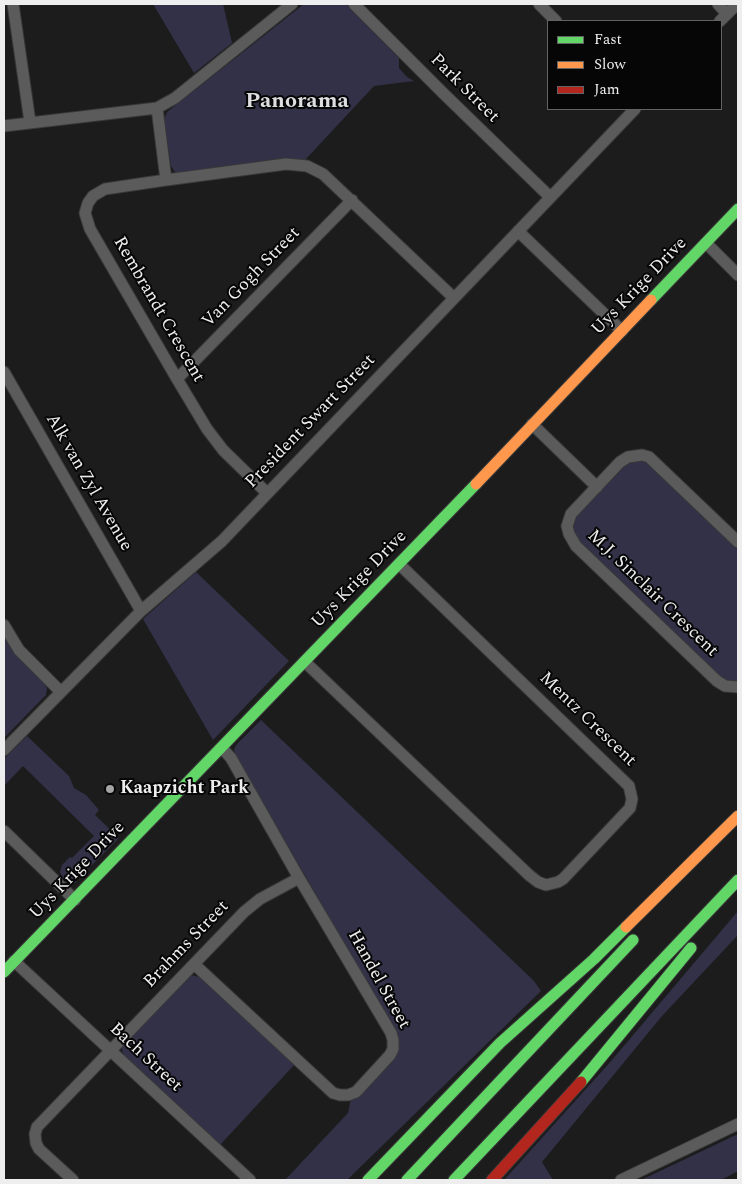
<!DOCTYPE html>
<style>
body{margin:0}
#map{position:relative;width:742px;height:1184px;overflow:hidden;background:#1c1c1c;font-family:Spectral,serif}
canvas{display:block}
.frame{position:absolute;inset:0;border:5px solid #eeeeef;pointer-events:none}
.legend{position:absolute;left:547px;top:20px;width:175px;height:90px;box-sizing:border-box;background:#060607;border:1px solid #636364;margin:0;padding:6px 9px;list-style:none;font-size:15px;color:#eeeeef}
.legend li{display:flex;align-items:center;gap:10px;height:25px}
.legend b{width:25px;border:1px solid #636364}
</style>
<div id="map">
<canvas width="742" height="1184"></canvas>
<div class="frame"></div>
<ul class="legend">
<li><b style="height:6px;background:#63d668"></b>Fast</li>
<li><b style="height:6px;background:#ff974d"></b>Slow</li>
<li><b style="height:6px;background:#b3261e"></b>Jam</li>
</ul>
</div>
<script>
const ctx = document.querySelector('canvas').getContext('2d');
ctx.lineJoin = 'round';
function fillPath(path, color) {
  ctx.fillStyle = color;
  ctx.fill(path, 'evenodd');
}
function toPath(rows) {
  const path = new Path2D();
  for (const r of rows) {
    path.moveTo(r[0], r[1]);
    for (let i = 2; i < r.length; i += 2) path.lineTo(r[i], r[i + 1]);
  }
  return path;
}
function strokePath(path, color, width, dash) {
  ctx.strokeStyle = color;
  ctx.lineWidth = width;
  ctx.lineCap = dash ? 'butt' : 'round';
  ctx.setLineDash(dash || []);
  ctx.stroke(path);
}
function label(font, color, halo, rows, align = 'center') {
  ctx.font = font + ' Spectral,serif';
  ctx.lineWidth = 4;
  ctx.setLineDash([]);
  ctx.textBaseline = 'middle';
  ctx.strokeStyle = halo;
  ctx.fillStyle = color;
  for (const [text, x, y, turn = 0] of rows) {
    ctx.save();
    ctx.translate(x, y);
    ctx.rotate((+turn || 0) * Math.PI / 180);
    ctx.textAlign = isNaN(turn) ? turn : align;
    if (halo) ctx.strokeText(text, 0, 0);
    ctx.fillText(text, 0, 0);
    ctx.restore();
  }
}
const green = toPath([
 [153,4,223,4,232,43,194,73],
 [304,4,346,4,399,58,399,68,407,77,414,81,374,86,305,160,283,159,177,173,175,172,171,166,164,120,167,112],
 [632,461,641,461,651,465,738,549,738,682,730,682,721,678,576,538,573,528,577,515,624,466],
 [196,572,289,661,213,740,143,619],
 [4,635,12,651,44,683,47,688,46,695,4,738],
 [261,720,534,981,541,991,347,1180,285,1180,348,1113,351,1099,392,1059,394,1030,235,754,234,749,237,744],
 [27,736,69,776,74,788,86,795,99,810,95,815,119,838,80,877,75,880,76,883,69,883,63,879,60,872,62,865,70,857,72,858,94,836,23,766,4,786,4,759],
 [738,911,738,935,662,1016,542,1162,553,1180,504,1180,612,1060],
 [191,975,200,977,295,1064,220,1145,125,1057,122,1050,122,1046],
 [738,1134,738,1171,721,1180,641,1180]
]);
const street = toPath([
 [13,4,30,122],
 [354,4,443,93,550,197],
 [539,4,556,21],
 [718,4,727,14],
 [720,21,737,4],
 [157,108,166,180],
 [4,126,157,108,175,98,292,4],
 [518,231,622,331],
 [706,243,738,275],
 [4,372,141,611],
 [177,379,352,200],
 [532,424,597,487],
 [267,493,223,450,207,429,177,379,90,229,85,213,88,203,93,196,105,189,166,180,286,164,307,166,323,174,454,298],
 [738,542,649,457,642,455,628,457,620,462,571,514,567,526,569,534,576,546,717,681,725,686,738,687],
 [4,625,19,650,60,691],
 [305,662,529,875,538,882,546,885,558,882,563,879,630,808,632,799,629,786,399,564],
 [4,750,141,611,222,541,635,109],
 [4,831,75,900],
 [14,961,250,1180],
 [194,964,333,1093,340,1095,348,1095,356,1092,390,1055,393,1049,393,1040,391,1033,299,878,231,758,222,748],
 [73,1180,39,1149,36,1143,35,1134,37,1127,244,912,260,899,299,878],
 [621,1180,738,1124]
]);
const fast = toPath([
 [651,300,738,209],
 [4,972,476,484],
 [581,1082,691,948],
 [368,1180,500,1043,594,959,626,927],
 [407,1180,633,940],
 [454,1180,738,880]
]);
const slow = toPath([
 [476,484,651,300],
 [626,927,738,816]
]);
const jam = toPath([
 [492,1180,581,1082]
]);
const markers = [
 [110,789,5,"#a4a4a5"]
];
const streetNames = [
 ["Park Street",464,89,45],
 ["Van Gogh Street",252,278,-46],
 ["Uys Krige Drive",640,287,-46],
 ["Rembrandt Crescent",158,310,60],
 ["President Swart Street",311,422,-46],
 ["Alk van Zyl Avenue",88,483,60],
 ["Uys Krige Drive",360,580,-46],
 ["M.J. Sinclair Crescent",652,594,44],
 ["Mentz Crescent",587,720,44],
 ["Uys Krige Drive",78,871,-46],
 ["Brahms Street",187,945,-46],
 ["Handel Street",378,980,61],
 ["Bach Street",145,1058,43]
];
const poiNames = [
 ["Kaapzicht Park",120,789]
];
const districtNames = [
 ["Panorama",297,103]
];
fillPath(green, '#333148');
strokePath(street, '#39393a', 13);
strokePath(fast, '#39393a', 13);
strokePath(slow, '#39393a', 13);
strokePath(jam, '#39393a', 13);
strokePath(street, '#5b5b5c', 11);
strokePath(fast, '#63d668', 11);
strokePath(slow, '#ff974d', 11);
strokePath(jam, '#b3261e', 11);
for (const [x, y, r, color] of markers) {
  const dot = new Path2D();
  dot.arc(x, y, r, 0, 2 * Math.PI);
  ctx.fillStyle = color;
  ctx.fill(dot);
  strokePath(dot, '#060607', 2);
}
label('18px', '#eeeeef', '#060607', streetNames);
label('bold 18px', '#eeeeef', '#060607', poiNames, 'left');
label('bold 22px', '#dedee1', '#060607', districtNames);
</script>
